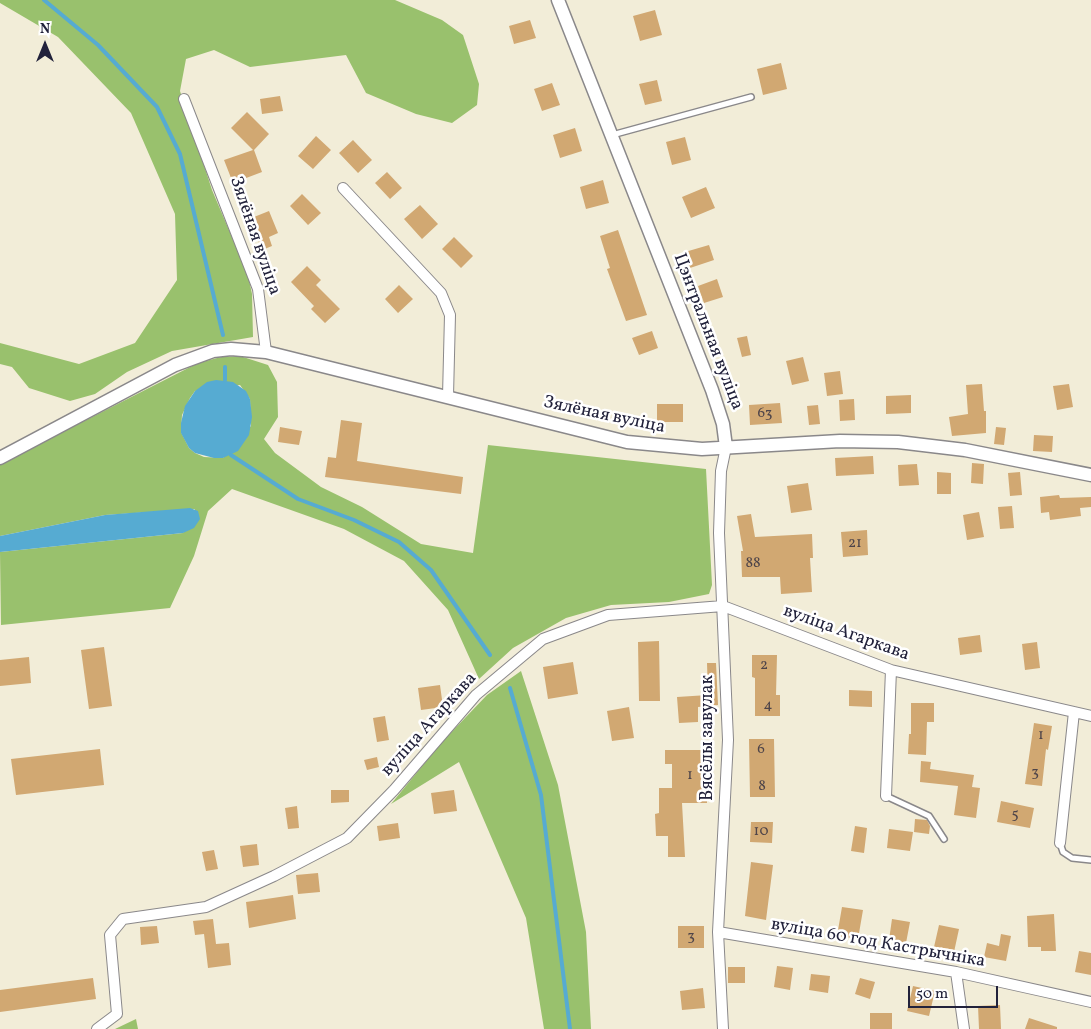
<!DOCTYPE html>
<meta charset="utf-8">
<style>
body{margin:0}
#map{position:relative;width:1091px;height:1029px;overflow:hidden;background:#f2edd8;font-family:Vollkorn,serif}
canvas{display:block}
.north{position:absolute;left:20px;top:20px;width:50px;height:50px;-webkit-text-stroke:4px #fff;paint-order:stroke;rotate:0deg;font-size:14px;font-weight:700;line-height:20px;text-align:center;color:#22223b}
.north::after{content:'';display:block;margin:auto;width:18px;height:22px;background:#22223b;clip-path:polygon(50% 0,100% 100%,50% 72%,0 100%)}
.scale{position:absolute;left:908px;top:986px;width:90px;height:22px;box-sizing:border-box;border:2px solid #22223b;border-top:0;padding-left:6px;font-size:15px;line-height:18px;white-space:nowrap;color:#22223b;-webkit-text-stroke:4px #fff;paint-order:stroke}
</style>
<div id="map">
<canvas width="1091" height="1029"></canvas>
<div class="north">N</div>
<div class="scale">50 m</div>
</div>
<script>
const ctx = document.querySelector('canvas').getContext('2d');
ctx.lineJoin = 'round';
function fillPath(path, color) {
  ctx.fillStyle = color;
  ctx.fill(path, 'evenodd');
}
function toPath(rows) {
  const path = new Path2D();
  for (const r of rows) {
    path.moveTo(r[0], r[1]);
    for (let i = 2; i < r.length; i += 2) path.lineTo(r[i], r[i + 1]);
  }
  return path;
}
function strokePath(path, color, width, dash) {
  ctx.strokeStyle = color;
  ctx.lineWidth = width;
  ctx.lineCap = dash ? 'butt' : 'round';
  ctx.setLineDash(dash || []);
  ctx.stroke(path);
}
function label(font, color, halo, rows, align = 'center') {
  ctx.font = font + ' Vollkorn,serif';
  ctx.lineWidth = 5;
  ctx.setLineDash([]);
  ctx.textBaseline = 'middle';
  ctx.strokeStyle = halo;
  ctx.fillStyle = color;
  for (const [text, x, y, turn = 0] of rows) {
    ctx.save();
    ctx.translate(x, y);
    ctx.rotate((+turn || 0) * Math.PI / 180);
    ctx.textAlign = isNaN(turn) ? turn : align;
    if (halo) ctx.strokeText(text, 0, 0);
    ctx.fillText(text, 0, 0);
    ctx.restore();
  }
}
const green = toPath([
 [0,0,395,0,442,20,463,35,479,84,477,105,452,123,416,114,366,93,346,55,250,67,214,50,186,59,180,91,212,190,248,275,252,294,253,337,172,351,127,372,95,394,70,401,29,388,12,367,0,364,0,343,79,364,135,343,177,280,175,214,131,113,58,37,0,3],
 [240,356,268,365,277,382,278,417,264,439,275,453,321,487,362,507,421,544,473,553,488,445,706,469,712,585,709,594,669,602,611,605,566,618,513,648,479,679,448,610,404,561,344,529,232,489,208,511,194,556,170,608,1,625,0,552,183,533,195,509,105,515,0,536,0,464,198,363,221,357],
 [240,385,250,399,251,426,223,458,204,457,195,453,189,448,181,432,182,415,190,398,195,391],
 [521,671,558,785,586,932,591,1029,544,1029,526,918,459,762,391,804,442,742,487,695],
 [136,1019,138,1029,115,1029]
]);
const water = toPath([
 [216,380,233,382,246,391,250,399,252,417,249,435,238,451,223,458,214,458,195,453,189,448,181,433,181,423,185,406,195,391,207,382],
 [190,508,198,511,200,519,194,528,183,533,0,552,0,536,105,515]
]);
const stream = toPath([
 [44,0,98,45,157,107,180,154,223,335],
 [225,380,225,367],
 [231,455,298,499,354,520,399,542,431,570,490,655],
 [510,688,541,795,570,1029]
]);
const building = toPath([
 [655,10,662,35,640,41,633,16],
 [530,20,536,38,514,44,509,26],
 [781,63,787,89,763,95,757,69],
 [657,80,662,101,645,105,639,84],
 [552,83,560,105,542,111,534,89],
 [280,96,283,111,262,114,260,99],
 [247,112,269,134,254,150,262,172,233,183,224,160,253,150,231,128],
 [575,128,582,151,560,158,553,135],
 [316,136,331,150,313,169,298,156],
 [685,137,691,160,672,165,666,142],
 [353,140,372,160,358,173,339,153],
 [387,172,402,188,390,199,375,183],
 [603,180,609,203,586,209,580,187],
 [706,187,715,208,691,218,682,197],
 [302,194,321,213,308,225,290,206],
 [420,205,438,224,422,239,404,219],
 [269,211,278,233,269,237,272,246,262,250,249,219],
 [618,230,647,315,626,321,607,269,610,268,600,236],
 [454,237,473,256,461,268,442,249],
 [709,245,714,260,690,268,685,252],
 [307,266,321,280,316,285,340,309,325,323,311,309,314,306,291,282],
 [717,279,723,297,704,303,698,286],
 [399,285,413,299,398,313,385,299],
 [652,331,658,348,639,355,632,338],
 [747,336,751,355,742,357,737,338],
 [803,357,809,381,792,385,786,361],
 [840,371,843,394,827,396,824,373],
 [982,384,984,411,986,411,986,433,952,436,949,417,968,414,966,385],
 [1069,384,1073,407,1057,410,1053,386],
 [911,395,911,413,886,414,886,396],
 [854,399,855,420,840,421,839,400],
 [780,403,782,423,750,425,749,405],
 [657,404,683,404,683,422,657,422],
 [818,405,820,424,809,425,807,406],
 [341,420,362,423,357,461,463,477,461,494,325,477,328,457,336,458],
 [280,427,302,431,299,445,278,442],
 [996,427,1006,428,1004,445,994,444],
 [1034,435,1053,436,1052,452,1033,451],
 [873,456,874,474,836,476,835,458],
 [972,463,984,464,983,484,971,483],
 [917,464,919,485,899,486,898,465],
 [937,472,951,473,951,494,937,494],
 [1020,472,1022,495,1010,496,1008,473],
 [808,483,812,510,791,513,787,486],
 [1059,495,1060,498,1091,497,1091,507,1080,508,1081,516,1050,520,1049,512,1041,513,1040,497],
 [1012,506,1014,528,1000,529,998,507],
 [979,512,984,537,967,540,963,515],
 [751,514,755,537,812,534,813,558,810,558,812,592,781,594,780,577,742,577,741,551,743,551,737,516],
 [867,530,868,555,843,557,841,532],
 [980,635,982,652,960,655,958,638],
 [659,641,660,701,639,701,638,642],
 [1037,642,1040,668,1025,670,1022,644],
 [104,647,112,706,89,709,81,650],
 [752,655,777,655,776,695,780,695,780,716,755,716,755,678,752,677],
 [29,657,31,683,0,686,0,660],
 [573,662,578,694,548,699,543,667],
 [707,663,716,663,718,705,698,707,698,722,679,723,677,697,708,695],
 [440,685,443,707,421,710,418,688],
 [849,690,872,691,872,707,849,706],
 [911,703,934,703,934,722,927,722,926,755,908,754,909,734,911,734],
 [629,707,634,738,612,741,607,711],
 [385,716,389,740,377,742,373,718],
 [1034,723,1052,726,1048,750,1046,749,1042,786,1025,784],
 [749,739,774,739,775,797,750,797],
 [100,749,104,785,16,795,11,759],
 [665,750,707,750,707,803,682,803,685,857,668,857,668,836,656,836,655,814,659,813,659,788,672,788,672,764,665,764],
 [377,757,379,767,367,770,364,760],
 [921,761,931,762,930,769,974,775,972,787,980,788,976,818,954,815,958,786,920,782],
 [331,790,349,790,349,802,331,803],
 [454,790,457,811,434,814,431,793],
 [1001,801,1034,808,1030,828,997,822],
 [297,806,299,828,288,829,285,808],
 [915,819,927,820,930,826,929,834,914,832],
 [751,822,773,822,772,843,750,842],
 [398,823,400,838,379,841,377,826],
 [855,826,867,828,864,853,851,851],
 [889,829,913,832,910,851,887,848],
 [257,844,259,865,243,867,240,846],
 [214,850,218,869,206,871,202,852],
 [751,862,773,865,766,920,745,916],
 [318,873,320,892,298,894,296,875],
 [293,895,296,919,249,928,246,902],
 [842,907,863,910,858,939,837,936],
 [1054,914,1056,951,1041,951,1041,947,1028,947,1027,916],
 [213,919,216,944,229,943,231,965,208,968,204,934,195,935,193,921],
 [892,919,910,922,906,943,889,940],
 [939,925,959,929,954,952,934,947],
 [157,926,159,943,141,945,140,927],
 [678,926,704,926,704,948,678,948],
 [1001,934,1011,936,1006,961,984,957,987,943,999,946],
 [1079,951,1091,953,1091,975,1075,972],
 [777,966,793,968,790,990,774,987],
 [728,967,745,967,745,983,728,983],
 [811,974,830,976,828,993,809,990],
 [93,978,96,999,0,1012,0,990],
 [860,978,875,982,870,999,855,994],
 [913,986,935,991,929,1016,907,1011],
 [703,988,705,1008,682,1010,680,991],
 [1000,1005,1001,1029,979,1029,978,1006],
 [870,1013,892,1013,892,1029,870,1029],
 [1029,1018,1057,1027,1057,1029,1025,1029]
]);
const service = toPath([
 [612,135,751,97],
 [886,796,929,816,944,839],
 [1060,843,1063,852,1072,858,1091,860]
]);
const minor = toPath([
 [184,99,258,289,266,352],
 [343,188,441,293,450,315,448,396],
 [886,796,891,670],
 [1060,843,1074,712],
 [718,932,956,972,1091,1002],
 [956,972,964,1029],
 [97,1029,117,1014,110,935,123,919,206,907,274,876,347,838,394,790,476,695,543,639,608,615,723,606,891,670,1091,716],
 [723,1029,718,932,728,740,719,533,721,471,726,447]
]);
const tertiary = toPath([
 [558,0,712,390,723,424,726,447],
 [0,458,175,365,213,351,231,349,266,352,627,442,702,449,840,441,898,442,965,450,1091,475]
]);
const numberNames = [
 ["63",765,414],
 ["21",855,544],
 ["88",753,564],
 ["2",764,666],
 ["4",768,706],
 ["1",1041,736],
 ["6",761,750],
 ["3",1035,773],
 ["1",690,776],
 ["8",762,787],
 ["5",1015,815],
 ["10",761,832],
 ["3",691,937]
];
const streetNames = [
 ["Зялёная вуліца",254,236,71],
 ["Цэнтральная вуліца",707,332,69],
 ["Зялёная вуліца",604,416,12],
 ["вуліца Агаркава",846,634,20],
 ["вуліца Агаркава",430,725,-48],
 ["Вясёлы завулак",709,738,-90],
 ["вуліца 60 год Кастрычніка",878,944,10]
];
fillPath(green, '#99c16d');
fillPath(water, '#56abd2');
strokePath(stream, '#56abd2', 4);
fillPath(building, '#d1a872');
strokePath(service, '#8a888a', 8);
strokePath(minor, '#8a888a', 12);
strokePath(tertiary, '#8a888a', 15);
strokePath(service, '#fff', 5);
strokePath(minor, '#fff', 10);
strokePath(tertiary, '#fff', 12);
label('15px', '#4e4449', null, numberNames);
label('18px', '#22223b', '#fff', streetNames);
</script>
